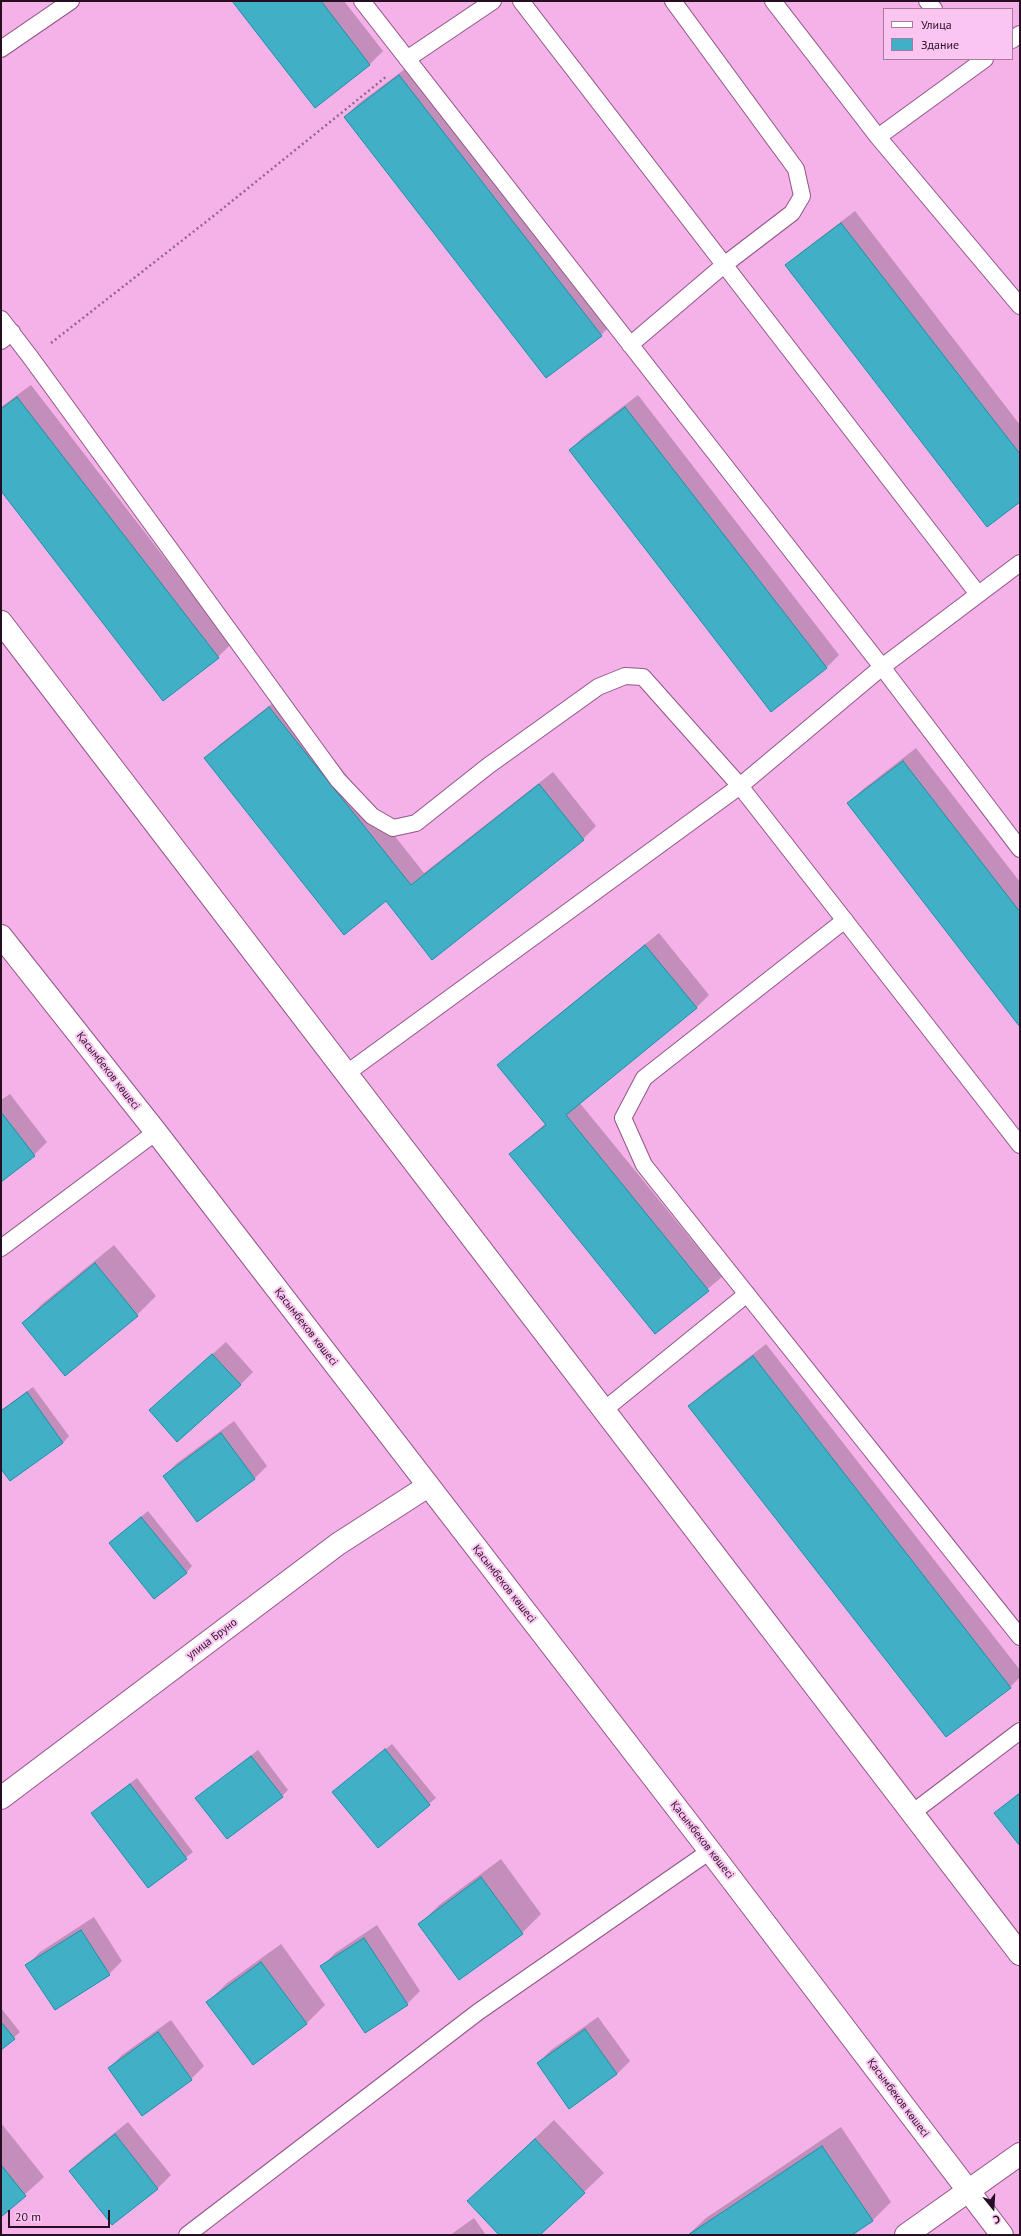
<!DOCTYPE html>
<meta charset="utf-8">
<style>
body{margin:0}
#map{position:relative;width:1021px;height:2236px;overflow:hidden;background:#f4b2e8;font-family:"PT Sans",sans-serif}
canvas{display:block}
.frame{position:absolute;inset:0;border:2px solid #270f23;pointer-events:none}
.legend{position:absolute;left:883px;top:8px;width:130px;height:52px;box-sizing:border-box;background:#fac5f0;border:1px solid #a67c9e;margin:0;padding:5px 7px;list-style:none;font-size:12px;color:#270f23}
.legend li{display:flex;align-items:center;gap:8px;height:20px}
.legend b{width:20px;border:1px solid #a67c9e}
.north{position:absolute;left:973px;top:2188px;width:40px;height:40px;-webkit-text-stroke:3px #fac5f0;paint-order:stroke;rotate:162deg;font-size:11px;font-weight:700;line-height:16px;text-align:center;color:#270f23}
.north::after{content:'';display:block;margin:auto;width:14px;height:18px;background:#270f23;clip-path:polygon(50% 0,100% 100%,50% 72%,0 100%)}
.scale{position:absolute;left:8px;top:2210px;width:102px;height:18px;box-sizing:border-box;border:2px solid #270f23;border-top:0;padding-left:5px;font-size:12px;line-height:14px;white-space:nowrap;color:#270f23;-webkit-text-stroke:3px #fac5f0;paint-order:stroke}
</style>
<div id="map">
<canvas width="1021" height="2236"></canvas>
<div class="frame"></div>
<ul class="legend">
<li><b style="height:5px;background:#fff"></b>Улица</li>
<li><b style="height:11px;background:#41b0c6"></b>Здание</li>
</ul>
<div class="north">С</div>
<div class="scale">20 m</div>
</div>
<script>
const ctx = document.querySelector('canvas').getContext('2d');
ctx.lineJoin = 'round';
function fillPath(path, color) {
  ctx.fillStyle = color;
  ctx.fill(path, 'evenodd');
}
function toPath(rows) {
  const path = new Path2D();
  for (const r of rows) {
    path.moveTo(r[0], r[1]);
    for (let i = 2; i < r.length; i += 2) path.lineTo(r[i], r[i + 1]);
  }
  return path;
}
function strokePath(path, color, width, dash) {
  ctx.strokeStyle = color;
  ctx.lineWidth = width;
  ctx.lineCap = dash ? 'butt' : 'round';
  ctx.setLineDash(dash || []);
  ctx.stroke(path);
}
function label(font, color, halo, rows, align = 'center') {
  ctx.font = font + ' "PT Sans",sans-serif';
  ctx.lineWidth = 4;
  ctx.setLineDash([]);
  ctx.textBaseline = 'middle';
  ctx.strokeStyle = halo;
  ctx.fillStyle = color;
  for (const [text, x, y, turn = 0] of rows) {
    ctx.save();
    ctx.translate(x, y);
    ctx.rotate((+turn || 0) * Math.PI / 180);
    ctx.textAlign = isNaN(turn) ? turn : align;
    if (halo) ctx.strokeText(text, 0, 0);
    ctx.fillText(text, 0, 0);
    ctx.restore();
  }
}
const shadow = toPath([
 [233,1,344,1,383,51,370,64,315,107],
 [413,63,614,322,601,335,345,117,358,104],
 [855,211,1020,425,1020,500,787,266,800,253],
 [31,385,231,644,218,657,1,490,1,407],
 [638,395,839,655,826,668,570,450,583,437],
 [283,695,424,873,553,772,596,826,583,839,386,900,206,758,219,745],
 [916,748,1020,882,1020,1025,849,803,862,790],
 [659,933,709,995,696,1008,579,1102,722,1277,655,1333,510,1154,546,1123,499,1065,512,1052],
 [10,1094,47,1142,34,1155,1,1181,1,1100],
 [114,1245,156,1296,137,1315,65,1374,23,1323,42,1304],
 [226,1342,253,1372,240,1385,150,1410],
 [766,1344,1020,1670,1020,1677,1010,1687,690,1406,703,1393],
 [33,1387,69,1436,63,1443,1,1467,1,1410],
 [234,1421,267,1466,254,1479,164,1476,177,1463],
 [148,1511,192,1566,186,1573,110,1543],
 [392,1744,436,1798,378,1846,340,1786],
 [258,1750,288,1790,282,1796,197,1798],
 [137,1778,193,1852,148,1887,99,1807],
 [1020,1792,1020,1844,996,1814],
 [501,1859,541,1914,522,1933,420,1924,439,1905],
 [94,1917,122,1961,109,1974,27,1965,40,1952],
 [377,1925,420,1991,407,2004,322,1966,335,1953],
 [281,1944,325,2005,306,2024,208,2002,227,1983],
 [1,2008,20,2032,1,2049],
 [598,2017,630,2061,617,2074,538,2063,551,2050],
 [171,2020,204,2066,191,2079,142,2115,109,2068,122,2055],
 [554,2120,604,2173,539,2235,500,2235,469,2201],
 [128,2122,171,2175,158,2188,113,2223,70,2171,83,2158],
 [1,2123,44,2177,1,2216],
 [841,2127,891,2202,872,2221,851,2235,688,2235,706,2218],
 [474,2218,486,2235,450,2235]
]);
const building = toPath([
 [232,1,321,1,370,65,315,108,232,1],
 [399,75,602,336,546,378,344,117,399,75],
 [841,223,1020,454,1020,502,987,527,785,265,841,223],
 [17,397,219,658,163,701,1,491,1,409,17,397],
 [625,407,827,668,771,712,569,450,625,407],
 [269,707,411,885,539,784,584,840,432,960,386,901,344,935,204,758,269,707],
 [903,761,1020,912,1020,1027,847,803,903,761],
 [645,945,697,1008,566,1115,709,1291,655,1334,509,1154,546,1125,497,1065,645,945],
 [1,1112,35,1156,1,1182,1,1112],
 [95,1263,138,1316,65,1376,22,1323,95,1263],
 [212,1354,241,1385,177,1442,149,1410,212,1354],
 [753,1356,1011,1688,946,1737,688,1406,753,1356],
 [27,1392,63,1443,10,1481,1,1469,1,1411,27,1392],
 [221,1433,255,1479,197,1522,163,1476,221,1433],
 [141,1517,187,1573,154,1599,109,1543,141,1517],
 [385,1749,430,1805,378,1848,332,1792,385,1749],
 [251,1756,283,1797,227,1839,195,1798,251,1756],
 [130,1784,187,1859,148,1888,91,1813,130,1784],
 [1020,1793,1020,1846,994,1813,1020,1793],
 [481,1877,523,1934,459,1980,418,1924,481,1877],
 [81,1930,110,1975,55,2010,25,1965,81,1930],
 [364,1938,408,2005,365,2033,320,1966,364,1938],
 [261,1962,307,2024,253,2065,206,2002,261,1962],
 [1,2022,15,2039,1,2050,1,2022],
 [585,2029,617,2074,569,2109,537,2063,585,2029],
 [158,2032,192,2080,142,2116,108,2068,158,2032],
 [115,2134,158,2189,112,2225,69,2171,115,2134],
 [535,2139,585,2193,540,2235,499,2235,467,2201,535,2139],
 [822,2146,873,2221,852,2235,688,2235,822,2146],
 [1,2165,26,2196,1,2217,1,2165]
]);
const path = toPath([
 [51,343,216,214,387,76]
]);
const lane = toPath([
 [362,1,882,667,1020,849],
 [521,1,978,594],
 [773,1,878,137,1020,306],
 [927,1,934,9],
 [1012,40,1020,34],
 [1,49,71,1],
 [407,59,493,1],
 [878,137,985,59],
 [1,319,31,358,338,780,372,816,393,828,416,823,488,766,598,687,625,676,643,677,740,786,1020,1145],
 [1,341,12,332],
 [630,345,724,265,792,213,802,196,796,169,673,1],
 [845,920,644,1078,623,1118,644,1165,1020,1637],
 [347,1073,740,786,882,667,1020,563],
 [1,1248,156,1132],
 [604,1410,747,1294],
 [912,1813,1020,1731],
 [187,2235,478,2012,710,1851]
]);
const street = toPath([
 [1,622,1020,1954],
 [1,936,156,1132,710,1851,1002,2235],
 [1,1798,338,1544,428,1486],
 [906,2235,1020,2154]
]);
const streetNames = [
 ["Қасымбеков көшесі",108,1071,52],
 ["Қасымбеков көшесі",306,1327,52],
 ["Қасымбеков көшесі",504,1584,52],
 ["улица Бруно",212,1639,-37],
 ["Қасымбеков көшесі",702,1840,52],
 ["Қасымбеков көшесі",898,2098,53]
];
fillPath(shadow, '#0003');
fillPath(building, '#41b0c6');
strokePath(building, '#1392a7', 1);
strokePath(lane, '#915687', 18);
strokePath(street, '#915687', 24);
strokePath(path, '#95678d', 2.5, [2, 3]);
strokePath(lane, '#fff', 16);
strokePath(street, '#fff', 22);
label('11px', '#270f23', '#fac5f0', streetNames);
</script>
